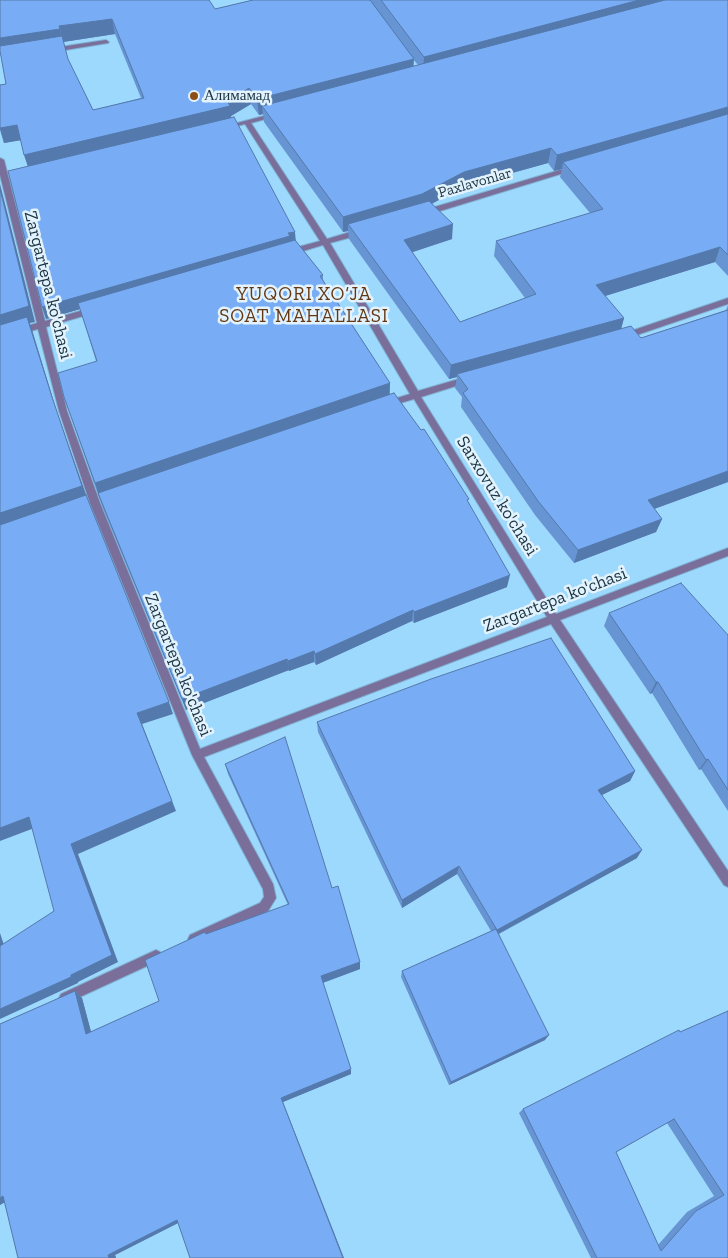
<!DOCTYPE html>
<meta charset="utf-8">
<style>
body{margin:0}
canvas{display:block;background:#9dd8fd}
</style>
<canvas width="728" height="1258"></canvas>
<script>
const ctx = document.querySelector('canvas').getContext('2d');
ctx.lineJoin = 'round';
function toPath(rows) {
  const path = new Path2D();
  for (const r of rows) {
    path.moveTo(r[0], r[1]);
    for (let i = 2; i < r.length; i += 2) path.lineTo(r[i], r[i + 1]);
  }
  return path;
}
function strokePath(path, color, width, dash) {
  ctx.strokeStyle = color;
  ctx.lineWidth = width;
  ctx.lineCap = dash ? 'butt' : 'round';
  ctx.setLineDash(dash || []);
  ctx.stroke(path);
}
function fillPath(path, color) {
  ctx.fillStyle = color;
  ctx.fill(path, 'evenodd');
}
function label(font, color, halo, rows, align = 'center') {
  ctx.font = font + ' "Zilla Slab",serif';
  ctx.lineWidth = 5;
  ctx.setLineDash([]);
  ctx.textBaseline = 'middle';
  ctx.strokeStyle = halo;
  ctx.fillStyle = color;
  for (const [text, x, y, turn = 0] of rows) {
    ctx.save();
    ctx.translate(x, y);
    ctx.rotate((+turn || 0) * Math.PI / 180);
    ctx.textAlign = isNaN(turn) ? turn : align;
    if (halo) ctx.strokeText(text, 0, 0);
    ctx.fillText(text, 0, 0);
    ctx.restore();
  }
}
const service = toPath([
 [106,40,109,42,108,43,53,52,50,50,53,48,106,40]
]);
const minor = toPath([
 [275,113,279,115,277,116,251,123,327,239,360,229,364,232,363,234,330,243,418,391,469,376,473,379,472,381,421,397,556,614,728,548,728,556,560,620,728,871,728,887,724,885,551,624,204,757,273,884,276,898,268,911,194,945,190,943,188,939,190,935,260,903,264,897,263,889,192,755,90,503,59,411,38,329,0,340,0,334,37,323,0,175,0,158,4,160,45,321,94,307,98,310,97,312,46,327,67,411,100,503,200,749,547,617,414,399,387,407,384,406,383,404,384,402,410,394,323,245,290,255,286,252,287,250,320,241,245,124,226,129,222,127,275,113],
 [570,167,576,167,577,169,427,215,424,215,420,213,421,211,570,167],
 [728,298,728,304,628,338,625,339,621,336,622,334,728,298],
 [156,950,160,952,162,956,160,960,69,1002,65,1004,61,1002,59,998,61,994,156,950]
]);
const wall = toPath([
 [0,0,215,9,253,0,728,0,728,276,715,262,605,296,624,318,621,329,641,338,726,310,728,305,728,482,654,509,662,519,656,532,574,563,535,515,461,407,462,397,455,388,457,377,449,379,349,239,348,231,343,232,264,122,263,114,259,115,251,104,231,116,231,118,295,232,295,240,323,275,323,280,390,383,390,395,469,503,507,587,414,623,412,621,316,665,314,662,289,671,289,670,186,710,102,506,64,397,96,361,80,309,46,319,28,166,21,140,4,143,0,130,0,85,6,84],
 [115,34,141,98,93,110,68,60,63,42],
 [413,59,418,65,413,66],
 [548,163,554,171,562,169,560,177,590,213,496,241,494,256,525,298,460,322,412,252,452,239,432,204,462,187],
 [609,613,728,635,728,811,701,769,699,770,652,693,650,694,604,626],
 [317,722,635,771,630,781,602,795,637,858,499,934,545,1040,449,1085,401,977,402,971,491,931,457,874,402,908,318,732],
 [225,764,332,888,360,969,323,983,351,1069,351,1074,283,1102,178,1223,115,1255,116,1258,18,1258,5,1202,0,1205,0,1024,75,991,82,998,91,1032,159,1001,206,934,288,905,228,774],
 [728,1011,728,1258,591,1258,519,1113,523,1109,680,1032],
 [667,1123,714,1196,687,1212,658,1245,616,1152]
]);
const shadedWall = toPath([
 [639,0,694,0,423,72,424,57],
 [112,19,115,34,63,42,59,26],
 [60,29,71,75,0,51,0,38],
 [414,59,413,74,262,106,263,114,259,115,257,99],
 [249,88,251,104,231,116,232,122,29,170,24,155,228,102],
 [728,107,728,121,563,162,562,169,554,171,557,155],
 [17,125,22,140,4,143,0,128],
 [551,148,548,163,462,187,422,209,348,224,348,231,343,232,343,217,464,172],
 [0,184,35,322,30,323,57,412,88,500,0,529],
 [453,224,452,239,404,255,404,240],
 [295,232,296,243,291,248,46,319,42,307],
 [720,247,715,262,592,300,596,285],
 [624,318,620,333,457,374,457,377,449,379,451,365],
 [390,383,389,397,99,496,95,483],
 [728,471,728,482,643,513,648,500],
 [662,519,656,532,574,563,578,550],
 [510,575,507,587,414,623,414,612],
 [413,610,412,621,316,665,315,654],
 [314,651,314,662,289,671,288,661],
 [287,659,289,670,186,710,182,699],
 [656,682,658,682,652,693,650,694],
 [169,702,173,714,142,724,176,811,78,854,118,962,78,982,78,983,0,1019,0,1009,71,977,71,844,137,713],
 [708,759,701,769,699,770,706,760],
 [635,771,630,781,594,799,598,790],
 [29,817,37,827,0,841,0,828],
 [642,850,637,858,494,936,497,930],
 [459,866,457,874,402,908,402,900],
 [0,933,7,954,0,948],
 [360,962,360,969,322,983,321,976],
 [75,991,82,998,93,1039,86,1034],
 [549,1035,545,1040,449,1085,451,1082],
 [351,1069,351,1074,283,1102,344,1258,343,1258,281,1098],
 [3,1196,13,1197,0,1205,0,1198],
 [177,1220,182,1221,115,1255,116,1258,109,1258,108,1255]
]);
const building = toPath([
 [0,0,209,0,215,9,253,0,370,0,414,59,257,99,249,88,228,102,230,106,24,155,17,125,0,128,0,85,6,84,0,51,0,46,62,36,68,59,93,110,144,98,112,19,59,26,60,29,0,38,0,0],
 [381,0,639,0,424,57,381,0],
 [665,0,728,0,728,107,557,155,551,148,464,172,422,194,343,217,262,106,665,0],
 [728,114,728,255,720,247,596,285,624,318,451,365,348,224,429,201,453,224,404,240,460,322,536,294,496,241,603,209,563,162,728,114],
 [234,117,295,232,288,233,290,236,42,307,8,171,234,117],
 [0,189,29,306,0,315,0,189],
 [295,240,323,275,320,276,390,383,95,483,64,397,58,373,97,361,78,303,295,240],
 [728,310,728,471,648,500,662,519,578,550,538,501,463,393,468,389,457,374,631,326,641,338,728,310],
 [27,317,52,397,82,486,0,513,0,325,27,317],
 [394,393,421,430,424,429,469,499,467,500,510,575,414,612,413,610,315,654,314,651,288,661,287,659,182,699,98,493,394,393],
 [86,495,169,702,137,713,172,801,71,844,112,955,71,975,71,977,0,1009,0,946,54,911,29,817,0,828,0,525,86,495],
 [681,583,728,635,728,790,708,759,706,760,658,682,656,682,609,613,681,583],
 [551,638,635,771,598,790,642,850,497,930,459,866,402,900,317,722,431,679,551,638],
 [285,737,332,888,338,886,360,962,321,976,351,1069,281,1098,343,1258,190,1258,177,1220,108,1255,109,1258,18,1258,3,1196,0,1198,0,1024,75,991,86,1034,159,1001,145,960,205,932,206,934,289,904,225,764,285,737],
 [496,929,549,1035,451,1082,402,971,496,929],
 [728,1011,728,1258,597,1258,523,1109,679,1030,680,1032,728,1011],
 [674,1119,724,1195,696,1211,661,1251,616,1152,674,1119]
]);
const markers = [
 [194,96,5,"#8d4d16"]
];
const farPoinames = [
 ["Алимамад",204,96]
];
const farStreetnames = [
 ["Paxlavonlar",475,183,-16]
];
const streetNames = [
 ["Zargartepa ko'chasi",48,285,76],
 ["Sarxovuz ko'chasi",497,496,58],
 ["Zargartepa ko'chasi",555,600,-21],
 ["Zargartepa ko'chasi",178,665,68]
];
const neighbourhoodNames = [
 ["YUQORI XO‘JA",304,295],
 ["SOAT MAHALLASI",304,317]
];
strokePath(service, '#80b3d3', 2);
strokePath(minor, '#80b3d3', 2);
fillPath(service, '#7a6e9a');
fillPath(minor, '#7a6e9a');
fillPath(wall, '#6795d3');
fillPath(shadedWall, '#5479ac');
fillPath(building, '#78adf5');
strokePath(building, '#5479ac', 1);
for (const [x, y, r, color] of markers) {
  const dot = new Path2D();
  dot.arc(x, y, r, 0, 2 * Math.PI);
  ctx.fillStyle = color;
  ctx.fill(dot);
  strokePath(dot, '#e2f3fe', 2);
}
label('15px', '#1a3240', '#e2f3fe', farPoinames, 'left');
label('15px', '#1a3240', '#e2f3fe', farStreetnames);
label('18px', '#1a3240', '#e2f3fe', streetNames);
ctx.letterSpacing = '1px';
label('19px', '#643712', '#e2f3fe', neighbourhoodNames);
ctx.letterSpacing = '0px';
</script>
